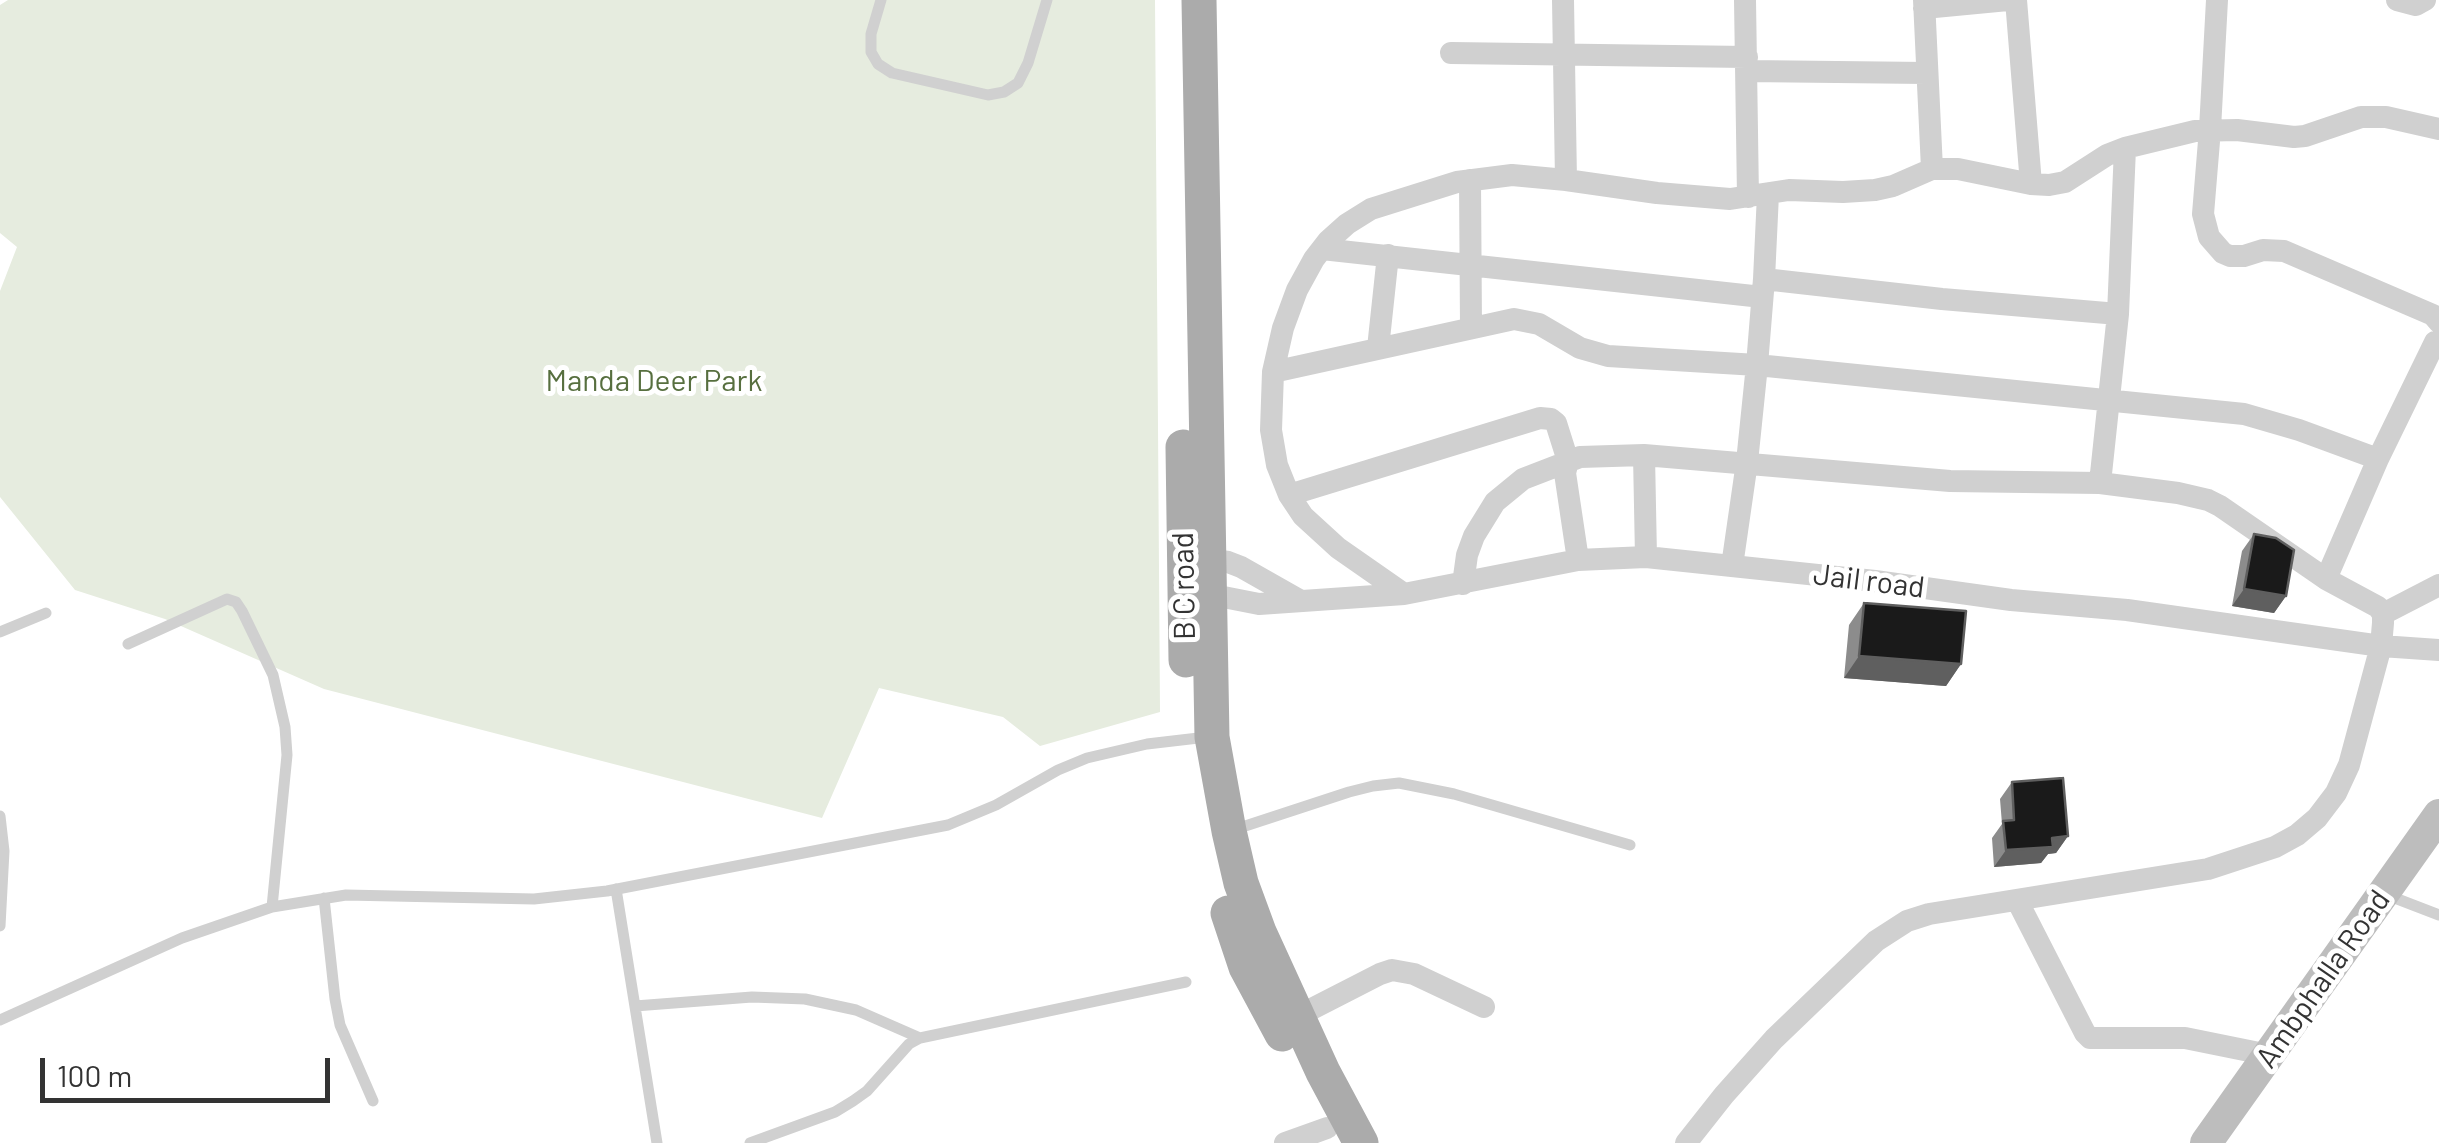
<!DOCTYPE html>
<style>
body{margin:0}
#map{position:relative;width:2439px;height:1143px;overflow:hidden;background:#fff;font-family:Barlow,sans-serif}
canvas{display:block}
.scale{position:absolute;left:40px;top:1058px;width:290px;height:45px;box-sizing:border-box;border:5px solid #333;border-top:0;padding-left:12px;font-size:30px;line-height:35px;white-space:nowrap;color:#333;-webkit-text-stroke:8px #fff;paint-order:stroke}
</style>
<div id="map">
<canvas width="2439" height="1143"></canvas>
<div class="scale">100 m</div>
</div>
<script>
const ctx = document.querySelector('canvas').getContext('2d');
ctx.lineJoin = 'round';
function fillPath(path, color) {
  ctx.fillStyle = color;
  ctx.fill(path, 'evenodd');
}
function toPath(rows) {
  const path = new Path2D();
  for (const r of rows) {
    path.moveTo(r[0], r[1]);
    for (let i = 2; i < r.length; i += 2) path.lineTo(r[i], r[i + 1]);
  }
  return path;
}
function strokePath(path, color, width, dash) {
  ctx.strokeStyle = color;
  ctx.lineWidth = width;
  ctx.lineCap = dash ? 'butt' : 'round';
  ctx.setLineDash(dash || []);
  ctx.stroke(path);
}
function label(font, color, halo, rows, align = 'center') {
  ctx.font = font + ' Barlow,sans-serif';
  ctx.lineWidth = 10;
  ctx.setLineDash([]);
  ctx.textBaseline = 'middle';
  ctx.strokeStyle = halo;
  ctx.fillStyle = color;
  for (const [text, x, y, turn = 0] of rows) {
    ctx.save();
    ctx.translate(x, y);
    ctx.rotate((+turn || 0) * Math.PI / 180);
    ctx.textAlign = isNaN(turn) ? turn : align;
    if (halo) ctx.strokeText(text, 0, 0);
    ctx.fillText(text, 0, 0);
    ctx.restore();
  }
}
const green = toPath([
 [8,0,1155,0,1160,712,1040,746,1003,717,879,688,822,818,324,689,165,619,75,590,0,497,0,291,17,247,0,233,0,5]
]);
const service = toPath([
 [881,0,871,34,871,52,878,64,892,73,988,95,1004,92,1018,83,1028,63,1047,0],
 [0,632,46,613],
 [128,644,227,599,236,602,242,611,273,675,285,727,287,755,272,907],
 [0,816,4,851,0,926],
 [1233,830,1349,792,1373,786,1399,783,1454,794,1630,845],
 [616,889,657,1143],
 [2387,895,2439,915],
 [324,898,335,999,340,1025,373,1101],
 [635,1006,752,997,805,999,856,1010,920,1038],
 [0,1020,182,938,272,907,346,895,534,899,607,891,948,825,996,805,1058,770,1087,758,1147,744,1207,737],
 [750,1143,835,1112,853,1101,867,1091,909,1044,920,1038,1186,982]
]);
const minor = toPath([
 [1563,0,1566,180],
 [1745,0,1748,197],
 [1924,0,1932,169],
 [2016,0,2031,184],
 [2217,0,2210,129,2203,214,2209,237,2223,253,2230,256,2244,256,2263,250,2284,251,2433,315,2439,322],
 [2397,0,2416,5,2425,0],
 [1924,8,2008,0],
 [1451,53,1747,57],
 [1747,71,1926,73],
 [2125,148,2118,314,2100,483,2178,493,2208,500,2220,506,2326,579,2378,459,2435,342,2439,344],
 [1470,180,1471,327],
 [1322,249,1762,297],
 [1764,279,1942,299,2118,314],
 [1378,348,1388,255],
 [1273,372,1514,319,1539,324,1580,348,1608,356,1757,365,2244,414,2299,430,2378,459],
 [1644,455,1646,557],
 [1289,495,1540,418,1551,419,1556,423,1568,461,1565,473,1578,560],
 [1200,558,1228,562,1241,567,1301,601],
 [1732,566,1747,462,1757,365,1764,279,1768,194],
 [1463,584,1467,555,1474,536,1495,502,1523,479,1580,457,1644,455,1950,481,2100,483],
 [1198,592,1259,604,1404,594,1578,560,1646,557,1875,581,2011,600,2127,610,2381,646,2439,650],
 [1404,594,1338,548,1303,516,1289,495,1277,465,1271,430,1273,372,1283,328,1297,290,1314,259,1328,241,1347,224,1371,209,1457,182,1512,175,1566,180,1657,193,1730,199,1789,190,1843,192,1875,190,1893,186,1932,169,1958,169,2031,184,2049,185,2065,182,2107,155,2125,148,2195,131,2237,130,2294,137,2305,136,2361,117,2386,117,2439,129],
 [2383,614,2439,585],
 [2017,900,2085,1033,2090,1038,2185,1038,2269,1055],
 [1298,1016,1380,974,1392,970,1414,974,1484,1007],
 [1285,1143,1327,1128],
 [1686,1143,1724,1095,1774,1039,1876,941,1907,921,1929,914,2208,869,2275,847,2297,835,2317,818,2336,793,2349,765,2381,646,2383,623,2383,614,2378,607,2326,579]
]);
const secondary = toPath([
 [2206,1143,2439,815]
]);
const primary = toPath([
 [1199,0,1212,737,1229,831,1241,883,1259,932,1323,1072,1361,1143],
 [1183,447,1186,660],
 [1228,913,1246,967,1282,1034]
]);
const wall = toPath([
 [2254,534,2286,596,2274,613,2232,606,2242,551],
 [1864,603,1961,664,1946,686,1844,678,1849,625],
 [2012,782,2068,836,2056,853,2048,854,2041,863,1994,867,1992,838,2002,824,2000,799]
]);
const shadedWall = toPath([
 [2244,589,2286,596,2274,613,2232,606],
 [1859,656,1961,664,1946,686,1844,678],
 [2068,836,2056,853,2048,854,2041,863,1994,867,2006,850,2052,838]
]);
const building = toPath([
 [2254,534,2276,538,2294,550,2286,596,2244,589,2254,534],
 [1864,603,1966,611,1961,664,1859,656,1864,603],
 [2063,778,2068,836,2052,838,2053,847,2006,850,2003,821,2014,820,2012,782,2063,778]
]);
const parkNames = [
 ["Manda Deer Park",654,381]
];
const streetNames = [
 ["Jail road",1869,581,7],
 ["B C road",1184,586,-91],
 ["Ambphalla Road",2323,979,-55]
];
fillPath(green, '#e6ecdf');
strokePath(service, '#d0d0d0', 11);
strokePath(minor, '#d0d0d0', 22);
strokePath(secondary, '#bdbdbd', 32);
strokePath(primary, '#ababab', 35);
fillPath(wall, '#8c8c8c');
fillPath(shadedWall, '#5f5f5f');
fillPath(building, '#1a1a1a');
strokePath(building, '#5f5f5f', 2.5);
label('30px', '#576f3f', '#fff', parkNames);
label('30px', '#333', '#fff', streetNames);
</script>
